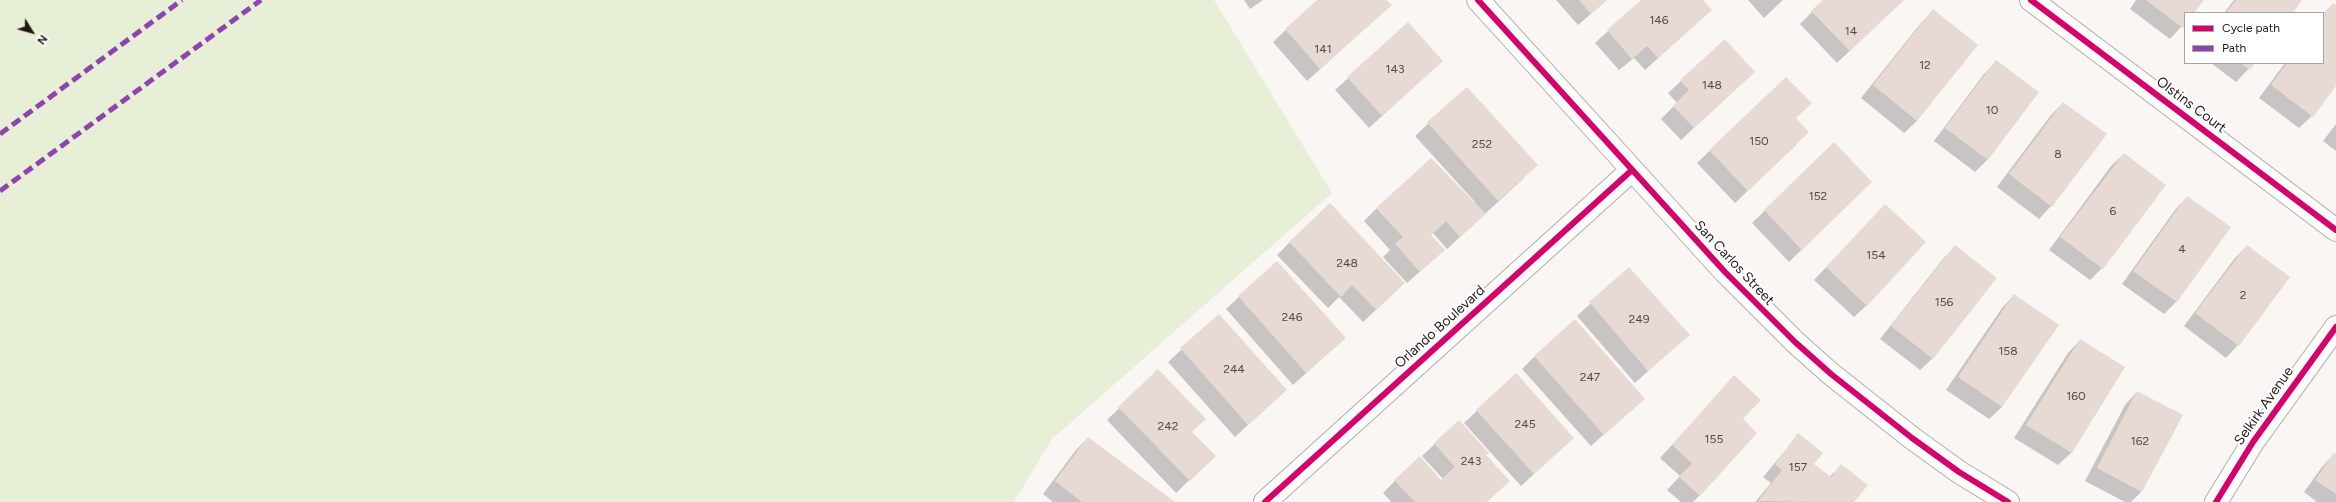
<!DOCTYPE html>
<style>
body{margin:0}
#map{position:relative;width:2336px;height:502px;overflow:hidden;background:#f9f6f4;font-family:Figtree,sans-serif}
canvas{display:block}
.legend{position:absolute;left:2184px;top:12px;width:140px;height:52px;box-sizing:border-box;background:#fff;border:1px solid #a7a3a1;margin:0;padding:5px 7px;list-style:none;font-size:12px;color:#231914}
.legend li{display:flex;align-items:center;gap:8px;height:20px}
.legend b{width:20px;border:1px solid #a7a3a1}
.north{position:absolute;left:12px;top:12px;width:40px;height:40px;-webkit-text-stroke:3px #fff;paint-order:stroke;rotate:127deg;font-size:11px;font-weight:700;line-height:16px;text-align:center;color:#231914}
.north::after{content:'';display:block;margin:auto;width:14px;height:18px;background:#231914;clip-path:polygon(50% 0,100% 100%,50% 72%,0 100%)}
</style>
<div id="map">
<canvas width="2336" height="502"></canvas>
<ul class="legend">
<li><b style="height:5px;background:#d6006c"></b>Cycle path</li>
<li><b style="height:5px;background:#8e44ad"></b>Path</li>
</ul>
<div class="north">N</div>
</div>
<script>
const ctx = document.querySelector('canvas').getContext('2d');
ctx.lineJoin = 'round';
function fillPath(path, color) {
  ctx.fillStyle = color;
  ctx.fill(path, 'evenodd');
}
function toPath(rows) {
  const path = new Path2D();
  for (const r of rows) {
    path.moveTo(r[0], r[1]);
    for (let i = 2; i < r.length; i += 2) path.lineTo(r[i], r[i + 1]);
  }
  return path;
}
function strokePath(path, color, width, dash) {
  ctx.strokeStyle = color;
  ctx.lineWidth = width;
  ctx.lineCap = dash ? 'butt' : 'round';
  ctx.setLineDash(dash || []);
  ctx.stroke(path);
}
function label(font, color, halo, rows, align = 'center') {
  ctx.font = font + ' Figtree,sans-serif';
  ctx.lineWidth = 4;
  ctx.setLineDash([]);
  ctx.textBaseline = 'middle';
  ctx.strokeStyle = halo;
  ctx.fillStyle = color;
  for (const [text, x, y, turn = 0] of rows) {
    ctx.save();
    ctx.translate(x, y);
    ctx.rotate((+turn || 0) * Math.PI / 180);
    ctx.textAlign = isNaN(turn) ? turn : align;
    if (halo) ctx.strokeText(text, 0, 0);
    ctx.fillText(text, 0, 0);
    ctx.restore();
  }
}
const green = toPath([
 [0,0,1214,0,1332,193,1052,439,1014,502,0,502]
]);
const shadow = toPath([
 [1244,0,1263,0,1250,9],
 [1318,0,1386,0,1391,5,1307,81,1273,42],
 [1556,0,1607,0,1578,25],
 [1642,0,1702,0,1698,22,1645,70,1634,58,1619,70,1595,43],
 [1748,0,1783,0,1764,18],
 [1824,0,1903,0,1837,63,1800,24],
 [2136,0,2202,0,2192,13,2185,13,2185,23,2170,39,2130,9],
 [2234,0,2301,0,2291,13,2224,13],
 [2333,4,2336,6,2336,84,2312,116,2299,128,2259,98,2285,63,2323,63,2323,14],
 [1933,11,1917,121,1904,133,1861,98,1921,23],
 [1408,24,1429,73,1369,128,1335,90],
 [1725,40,1741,84,1681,140,1661,119,1677,103,1668,93],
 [1997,61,2038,93,1987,160,1975,172,1934,141,1984,74],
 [2211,63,2254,63,2236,82],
 [1786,78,1795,118,1796,145,1735,203,1697,163],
 [1466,88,1524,178,1447,249,1433,233,1430,235,1431,262,1407,283,1383,257,1390,250,1364,221,1377,208,1475,202,1415,136],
 [2063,103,2051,206,2039,219,1997,187,2051,115],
 [2336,124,2336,151,2323,141],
 [1834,144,1871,182,1789,262,1752,223],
 [2124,154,2102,268,2090,280,2049,250,2111,166],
 [2187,197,2177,301,2164,314,2122,284,2175,210],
 [1873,218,1867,305,1854,317,1814,280],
 [1290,242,1391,296,1363,322,1339,297,1328,308,1277,255],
 [2247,246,2238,345,2226,358,2184,326,2235,258],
 [1955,247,1933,358,1920,370,1880,339,1943,259],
 [1277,262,1345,338,1293,385,1226,309],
 [1629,268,1688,335,1635,383,1577,316],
 [2014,295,2002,407,1989,419,1946,390,2002,308],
 [1219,315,1286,390,1235,437,1168,362],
 [2080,340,2123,367,2071,453,2058,465,2014,438,2068,353],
 [1535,356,1644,398,1591,446,1522,369],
 [1158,370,1191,433,1202,468,1176,493,1107,420],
 [1515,375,1560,450,1521,486,1464,423],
 [1734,377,1741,420,1700,495,1693,502,1681,502,1667,490,1680,476,1660,458],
 [2137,392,2141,492,2131,502,2125,502,2085,481,2125,405],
 [1459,421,1485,455,1486,502,1391,502,1383,493,1395,481,1441,481,1443,479,1422,456],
 [1798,435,1813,464,1829,477,1841,466,1866,485,1853,502,1755,502,1771,483,1763,477],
 [1088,438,1173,502,1053,502,1043,494,1076,450],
 [2334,454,2336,455,2336,502,2317,502,2304,492,2322,467]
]);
const building = toPath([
 [1317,0,1387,0,1392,5,1320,69,1285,29],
 [1579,0,1607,0,1591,14],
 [1641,0,1703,0,1712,10,1658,58,1647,46,1632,59,1607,30],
 [1823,0,1904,0,1850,51,1811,11],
 [2146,0,2204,0,2194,13,2185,13,2185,25,2183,28],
 [2236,0,2302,0,2293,13,2226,13],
 [2333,3,2336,5,2336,86,2313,117,2271,85,2287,63,2323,63,2323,15],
 [1933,9,1978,45,1917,121,1873,85],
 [1408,22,1443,61,1382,116,1347,77],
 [1725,39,1755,72,1694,128,1673,106,1689,90,1680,80],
 [1996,60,2039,92,1988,160,1945,128],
 [2240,63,2255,63,2250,70],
 [1786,77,1812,103,1796,118,1809,132,1748,191,1709,150],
 [1467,87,1538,165,1498,201,1427,122],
 [2063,102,2107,134,2052,207,2009,174],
 [1834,142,1872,182,1802,250,1764,210],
 [2124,153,2166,185,2103,269,2060,237],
 [1431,158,1486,214,1460,237,1446,221,1431,235,1445,250,1420,272,1395,244,1403,237,1376,208],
 [2187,196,2231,227,2177,302,2133,271],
 [1330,203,1405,283,1376,310,1352,285,1341,297,1289,242],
 [1885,204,1926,242,1867,306,1826,267],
 [1955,245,1997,278,1933,359,1891,326],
 [2247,245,2290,277,2239,346,2195,313],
 [1277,261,1346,338,1306,373,1238,296],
 [1629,267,1690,335,1648,371,1589,302],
 [2014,294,2059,325,2002,407,1958,377],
 [1219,314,1287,390,1248,425,1180,348],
 [1575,319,1645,399,1604,435,1534,356],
 [2080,339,2125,367,2072,453,2026,425],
 [1158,369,1206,419,1192,432,1216,456,1190,481,1118,407],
 [1516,373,1574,438,1534,474,1476,410],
 [1734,375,1761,400,1743,419,1757,433,1700,496,1679,477,1692,463,1672,445],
 [2137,391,2183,415,2142,492,2097,468],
 [1459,420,1489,453,1486,455,1510,481,1487,502,1415,502,1394,480,1420,456,1441,480,1455,467,1434,443],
 [1798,433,1823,453,1814,464,1831,477,1841,464,1868,485,1854,502,1758,501,1782,470,1775,464],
 [1088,437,1175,502,1082,502,1055,481],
 [2334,453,2336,454,2336,494,2315,480]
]);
const minor = toPath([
 [1478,0,1725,272,1795,342,1831,374,1912,438,1959,472,2008,502],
 [2031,0,2336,230],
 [1265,502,1632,170],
 [2216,502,2253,442,2336,327]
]);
const quiet = toPath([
 [0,134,182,0],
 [0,191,261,0]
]);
const cycleway = toPath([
 [1478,0,1725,272,1795,342,1831,374,1912,438,1959,472,2008,502],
 [2031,0,2336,230],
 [1265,502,1632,170],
 [2216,502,2253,442,2336,327]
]);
const numberNames = [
 ["146",1659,20],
 ["14",1851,31],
 ["141",1323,49],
 ["12",1925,65],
 ["143",1395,69],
 ["148",1712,85],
 ["10",1992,110],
 ["150",1759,141],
 ["252",1482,144],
 ["8",2058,154],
 ["152",1818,196],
 ["6",2113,211],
 ["4",2182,249],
 ["154",1876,255],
 ["248",1347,263],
 ["2",2243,295],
 ["156",1944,302],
 ["246",1292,317],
 ["249",1639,319],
 ["158",2008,351],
 ["244",1234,369],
 ["247",1590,377],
 ["160",2076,396],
 ["245",1525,424],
 ["242",1168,426],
 ["155",1714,439],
 ["162",2140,441],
 ["243",1471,461],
 ["157",1798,467]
];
const streetNames = [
 ["Olstins Court",2191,105,37],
 ["San Carlos Street",1734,263,47],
 ["Orlando Boulevard",1440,327,-42],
 ["Selkirk Avenue",2264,406,-55]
];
fillPath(green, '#e8efd7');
fillPath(shadow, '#0003');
fillPath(building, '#e7dad5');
strokePath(minor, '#b3ada9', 24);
strokePath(minor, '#fefefd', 22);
strokePath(quiet, '#8e44ad', 5, [10, 5]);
strokePath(cycleway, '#d6006c', 6);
label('12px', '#544944', null, numberNames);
label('14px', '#231914', '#fff', streetNames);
</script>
